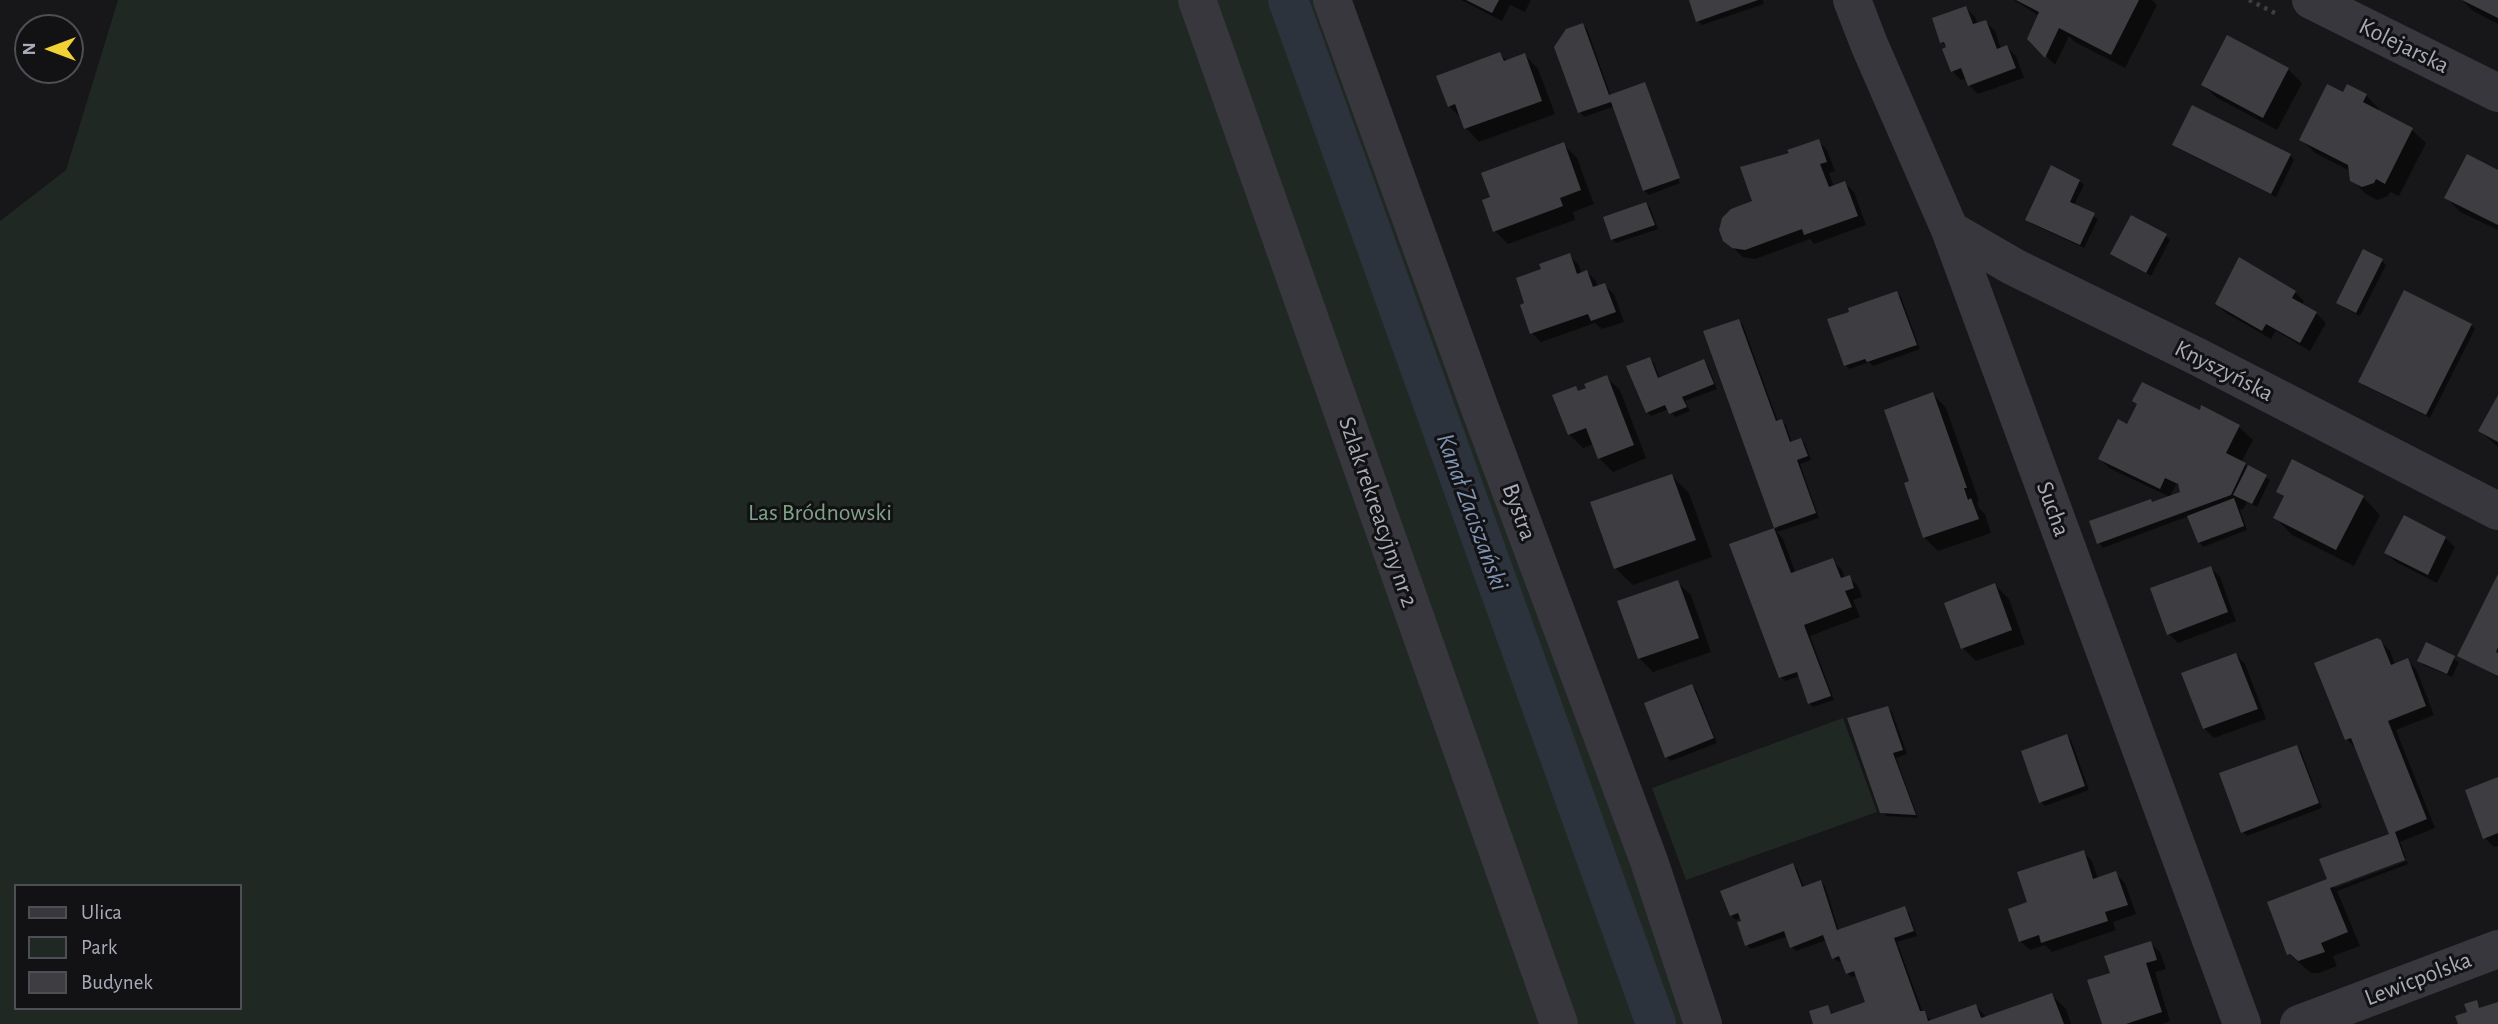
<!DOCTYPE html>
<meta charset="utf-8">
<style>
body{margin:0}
#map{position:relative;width:2498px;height:1024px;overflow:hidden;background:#171618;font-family:"Alegreya Sans",sans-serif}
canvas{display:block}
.legend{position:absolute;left:14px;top:884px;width:228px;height:126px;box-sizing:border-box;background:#121113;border:2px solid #4e4f55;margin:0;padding:9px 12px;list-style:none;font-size:21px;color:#a8abb8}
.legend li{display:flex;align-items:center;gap:14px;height:35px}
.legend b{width:35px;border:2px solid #4e4f55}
.north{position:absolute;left:14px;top:14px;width:70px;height:70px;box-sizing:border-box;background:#121113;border:2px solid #4e4f55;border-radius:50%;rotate:270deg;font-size:19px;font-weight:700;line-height:28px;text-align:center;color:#a8abb8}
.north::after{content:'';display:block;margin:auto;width:24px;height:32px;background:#f2d135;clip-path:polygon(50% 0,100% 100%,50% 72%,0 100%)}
</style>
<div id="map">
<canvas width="2498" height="1024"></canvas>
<ul class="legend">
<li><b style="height:9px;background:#37373d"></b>Ulica</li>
<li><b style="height:19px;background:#202823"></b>Park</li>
<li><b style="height:19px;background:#3e3e42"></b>Budynek</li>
</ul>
<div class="north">N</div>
</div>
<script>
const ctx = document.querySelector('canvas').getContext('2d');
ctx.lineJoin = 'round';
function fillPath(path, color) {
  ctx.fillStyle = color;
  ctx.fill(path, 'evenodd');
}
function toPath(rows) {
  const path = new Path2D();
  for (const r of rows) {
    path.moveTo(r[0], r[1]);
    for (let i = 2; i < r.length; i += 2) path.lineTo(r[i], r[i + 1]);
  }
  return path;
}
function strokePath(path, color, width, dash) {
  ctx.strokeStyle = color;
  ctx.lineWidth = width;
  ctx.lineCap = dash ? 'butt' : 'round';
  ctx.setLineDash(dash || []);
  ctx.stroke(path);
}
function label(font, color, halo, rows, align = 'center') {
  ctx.font = font + ' "Alegreya Sans",sans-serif';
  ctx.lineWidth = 6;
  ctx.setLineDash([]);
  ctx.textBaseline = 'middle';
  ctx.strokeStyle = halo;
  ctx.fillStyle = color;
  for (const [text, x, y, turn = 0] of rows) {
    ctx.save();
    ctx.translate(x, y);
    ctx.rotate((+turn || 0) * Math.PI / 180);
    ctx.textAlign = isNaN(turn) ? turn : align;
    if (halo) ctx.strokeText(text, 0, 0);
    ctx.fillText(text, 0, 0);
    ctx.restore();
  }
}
const green = toPath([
 [118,0,1282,0,1650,1024,0,1024,0,221,66,170],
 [16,886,240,886,240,1008,16,1008],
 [1295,0,1315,0,1670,964,1687,1024,1663,1024],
 [1843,718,1877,812,1686,880,1652,788]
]);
const shadow = toPath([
 [1461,0,1531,0,1525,12,1510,5,1502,21],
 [1690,0,1763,0,1764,4,1702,25,1698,21],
 [2014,0,2152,0,2157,5,2125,68,2075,42,2069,36,2055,65,2029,39,2039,16],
 [2462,0,2498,0,2498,24,2473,11],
 [1966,8,1975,17,1978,25,1986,22,1995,31,2001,49,2007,47,2016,56,2024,78,1978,94,1969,85,1967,78,1961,80,1952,71,1948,48,1942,42],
 [1583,25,1587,29,1611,96,1644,84,1647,87,1645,87,1680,183,1649,195,1644,190,1615,106,1584,117,1580,112],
 [1500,54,1507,61,1525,55,1538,69,1555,114,1479,142,1466,128,1462,119,1449,106],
 [2288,69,2302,83,2277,130,2217,98,2203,85],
 [2344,94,2366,95,2379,109,2378,112,2412,130,2426,143,2399,196,2390,192,2388,196,2377,200,2366,194,2352,180,2350,171,2315,153,2301,139],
 [1818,141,1827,150,1835,171,1829,173,1834,187,1845,183,1854,192,1866,225,1814,244,1810,239,1755,259,1743,257,1725,240,1791,154],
 [1563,144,1577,158,1594,204,1573,212,1575,220,1508,244,1495,231,1492,198],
 [2174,144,2290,155,2294,160,2276,197,2179,149],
 [2498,172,2498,230,2460,212,2447,198],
 [2079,181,2084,185,2074,205,2098,219,2084,248,2032,224,2027,219],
 [1646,204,1650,208,1658,229,1616,243,1612,239],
 [2166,236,2170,240,2151,276,2112,254],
 [1569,255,1578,264,1582,274,1587,272,1596,281,1598,287,1604,285,1614,294,1624,322,1602,329,1595,323,1541,342,1532,333,1527,304,1543,270],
 [2382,261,2386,265,2360,316,2343,307,2338,303],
 [2295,292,2304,301,2302,305,2316,313,2326,323,2310,351,2276,331,2271,339,2226,313,2217,304],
 [1896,293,1901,297,1920,349,1873,366,1869,362,1850,369,1845,365],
 [1739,321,1743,325,1778,422,1782,421,1786,425,1792,443,1801,440,1805,444,1811,460,1800,464,1819,518,1777,532,1783,539,1796,574,1832,560,1842,570,1845,578,1849,577,1858,586,1862,597,1853,600,1860,617,1810,636,1834,700,1813,707,1809,703,1800,676,1785,681,1781,677,1731,545,1778,528],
 [2471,325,2475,329,2430,418,2365,386,2360,382],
 [1650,359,1654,363,1660,379,1703,361,1708,366,1717,389,1685,401,1690,411,1675,417,1669,409,1651,416,1647,412],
 [1606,377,1620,390,1646,458,1613,472,1599,458,1594,444,1583,448,1569,434,1576,388,1580,393],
 [1933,394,1946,408,1979,501,1977,502,1979,508,1985,514,1991,533,1938,551,1924,537,1911,482],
 [2498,398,2498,447,2480,431],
 [2134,401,2200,412,2202,408,2239,427,2253,440,2241,463,2270,480,2257,507,2247,502,2244,508,2240,510,2247,530,2203,547,2199,542,2189,516,2103,548,2099,543,2091,522,2182,493,2180,486,2176,484,2170,497,2109,468,2100,459,2128,426,2138,405],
 [1672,476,1689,493,1712,557,1633,585,1615,568],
 [2278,491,2363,497,2380,515,2354,566,2292,535,2275,517,2285,498],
 [2445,538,2455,547,2437,583,2396,562,2386,553],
 [2211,568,2220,577,2236,621,2178,643,2169,634],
 [2498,578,2498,677,2460,656],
 [1677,582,1691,595,1711,652,1653,672,1639,658],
 [1995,585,2009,599,2025,644,1976,661,1963,648],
 [2380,641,2390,651,2395,665,2407,660,2416,669,2434,715,2396,730,2435,828,2400,842,2406,858,2332,886,2335,888,2407,861,2408,864,2337,891,2360,946,2333,956,2337,966,2319,973,2311,973,2289,954,2329,880,2392,835,2356,749,2347,739],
 [2427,645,2459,662,2452,677,2424,665,2419,660],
 [2236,655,2245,664,2266,719,2214,738,2204,728],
 [1692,686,1696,690,1717,743,1671,761,1666,757],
 [1887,708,1892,712,1907,754,1896,758,1918,818,1886,816,1882,812],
 [2067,736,2071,740,2089,790,2045,806,2041,802],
 [2297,747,2301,751,2322,808,2247,836,2243,832],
 [2498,779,2498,846,2494,847,2485,838],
 [2083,852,2092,861,2098,879,2115,873,2125,883,2136,914,2113,922,2116,930,2052,952,2045,945,2030,950,2020,941,2029,903],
 [1793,865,1797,869,1804,888,1821,882,1825,886,1839,931,1904,908,1909,913,1917,936,1897,942,1923,1013,1932,1021,1976,1006,1987,1018,2052,995,2066,1009,2071,1024,1815,1024,1827,1007,1833,1015,1867,1003,1858,975,1852,977,1847,973,1843,960,1838,962,1834,958,1827,940,1796,951,1792,947,1788,936,1751,949,1747,945,1741,917,1736,920,1731,915],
 [2150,943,2160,952,2166,969,2155,972,2170,1021,2162,1024,2104,1024,2112,974]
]);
const canal = toPath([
 [1288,0,1656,1024]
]);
const building = toPath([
 [1466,0,1499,0,1492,13],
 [1689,0,1758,0,1696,22],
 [2016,0,2139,0,2111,55,2059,28,2045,58,2027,39,2039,12],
 [2462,0,2498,0,2498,18],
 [1966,6,1973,24,1986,20,1997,49,2007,45,2016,68,1968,86,1961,68,1951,72,1942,49,1946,47,1944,42,1940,43,1932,18],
 [1583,23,1609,95,1645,82,1680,178,1643,191,1611,102,1578,113,1554,47,1566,29],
 [2227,35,2289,68,2263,118,2201,85],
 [1500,52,1504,61,1525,53,1542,101,1464,129,1455,104,1448,107,1436,76],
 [2327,84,2343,92,2347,84,2367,94,2363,102,2413,128,2385,184,2376,179,2374,183,2362,187,2350,181,2348,165,2299,140],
 [2192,105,2291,154,2271,194,2172,145],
 [1819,139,1827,162,1820,164,1829,187,1845,181,1858,216,1804,235,1802,229,1745,250,1732,248,1723,241,1719,230,1722,218,1731,209,1752,201,1740,167,1789,153,1787,150],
 [1564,142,1581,190,1560,198,1563,206,1493,232,1482,200,1490,197,1481,173],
 [2467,154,2498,170,2498,225,2444,198],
 [2051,165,2080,180,2070,202,2095,213,2080,245,2025,220],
 [1646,202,1655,225,1611,240,1603,217],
 [2131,215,2167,234,2146,273,2110,254],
 [2363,249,2383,259,2356,313,2336,303],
 [1570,253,1577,274,1587,270,1593,287,1605,283,1616,312,1591,321,1588,314,1530,334,1520,305,1524,303,1516,278,1541,269,1539,264],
 [2239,257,2296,291,2292,298,2317,312,2300,343,2266,324,2262,331,2215,304],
 [2404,290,2472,324,2426,415,2358,382],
 [1897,291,1917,345,1867,362,1865,359,1844,366,1827,319,1849,312,1848,308],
 [1739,319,1776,421,1782,419,1790,442,1801,438,1808,456,1797,460,1816,513,1774,528,1791,573,1833,558,1841,578,1850,575,1854,588,1845,591,1852,607,1804,625,1831,696,1808,704,1797,672,1779,678,1729,544,1774,528,1703,331],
 [1650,357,1658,378,1704,359,1714,384,1682,397,1687,407,1669,414,1665,405,1646,413,1626,366],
 [1607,375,1634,445,1598,459,1586,428,1568,435,1552,395,1576,386,1578,391,1586,388,1584,384],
 [2142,382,2200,410,2201,405,2240,425,2226,453,2246,463,2231,495,2097,544,2089,521,2151,499,2152,502,2180,492,2178,484,2165,478,2160,489,2098,459,2118,419,2127,424,2137,404,2132,401],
 [1933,392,1967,488,1964,488,1968,500,1971,498,1979,519,1923,538,1904,483,1909,481,1884,410],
 [2498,395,2498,442,2478,431],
 [2292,459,2364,496,2336,550,2273,518,2284,496,2276,492],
 [2248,465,2267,475,2252,504,2233,495],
 [1672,474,1696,540,1614,569,1590,502],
 [2234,498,2244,526,2198,543,2187,516],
 [2404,515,2446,537,2428,575,2384,553],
 [2211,566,2228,612,2167,635,2150,588],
 [2498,574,2498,647,2496,652,2498,653,2498,676,2457,656],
 [1678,580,1699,638,1638,659,1617,601],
 [1995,583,2012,630,1961,649,1944,603],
 [2377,638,2381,640,2391,665,2408,658,2426,706,2388,721,2427,819,2395,832,2405,860,2330,888,2348,932,2321,943,2325,952,2298,961,2290,954,2287,955,2267,902,2327,879,2319,859,2389,834,2351,738,2345,740,2314,663],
 [2426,642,2455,656,2447,674,2417,661],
 [2236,653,2258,709,2203,729,2181,673],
 [1692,684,1714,738,1665,758,1644,703],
 [1888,706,1903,750,1893,753,1916,815,1880,813,1847,718],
 [2067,734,2085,786,2039,803,2021,751],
 [2297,745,2319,803,2241,833,2219,773],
 [2498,777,2498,833,2483,839,2465,790],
 [2084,850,2093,879,2116,871,2128,905,2105,912,2108,921,2041,943,2039,935,2019,942,2008,909,2027,902,2017,872],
 [1793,863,1802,887,1821,880,1837,930,1905,906,1914,931,1894,938,1920,1011,1925,1011,1928,1021,1976,1004,1981,1018,2052,993,2064,1024,1813,1024,1809,1011,1828,1005,1831,1014,1865,1002,1854,971,1846,974,1839,956,1832,959,1823,935,1790,948,1784,931,1745,946,1737,922,1741,921,1738,913,1730,916,1720,891],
 [2151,941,2157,960,2146,963,2162,1012,2126,1024,2102,1024,2087,980,2110,973,2104,956],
 [2477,1000,2479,1008,2498,1002,2498,1024,2458,1024,2455,1016,2467,1012,2464,1004]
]);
const path = toPath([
 [2249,0,2275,13]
]);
const minor = toPath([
 [1197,0,1559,1024],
 [1332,0,1478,403,1649,861,1703,1024],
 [1852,0,1869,44,1950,230,2242,1024],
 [2311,0,2498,93],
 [1950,230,2014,267,2196,356,2498,511],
 [2299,1024,2498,949]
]);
const streetNames = [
 ["Kolejarska",2404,46,26],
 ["Knyszyńska",2224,371,27],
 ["Sucha",2053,509,70],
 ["Szlak rekreacyjny nr 2",1378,512,71],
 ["Bystra",1519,512,70],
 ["Lewicpolska",2418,979,-21]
];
const parkNames = [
 ["Las Bródnowski",820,513]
];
const waterNames = [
 ["Kanał Zaciszański",1472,512,70]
];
fillPath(green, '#202823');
fillPath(shadow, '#0007');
strokePath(canal, '#2c333c', 40);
fillPath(building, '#3e3e42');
strokePath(path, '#3d3e44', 4.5, [3.5, 5]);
strokePath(minor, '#37373d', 38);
label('24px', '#a8abb8', '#121113', streetNames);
label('24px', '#7fa387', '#121113', parkNames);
label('italic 26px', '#7f93b3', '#121113', waterNames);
</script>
